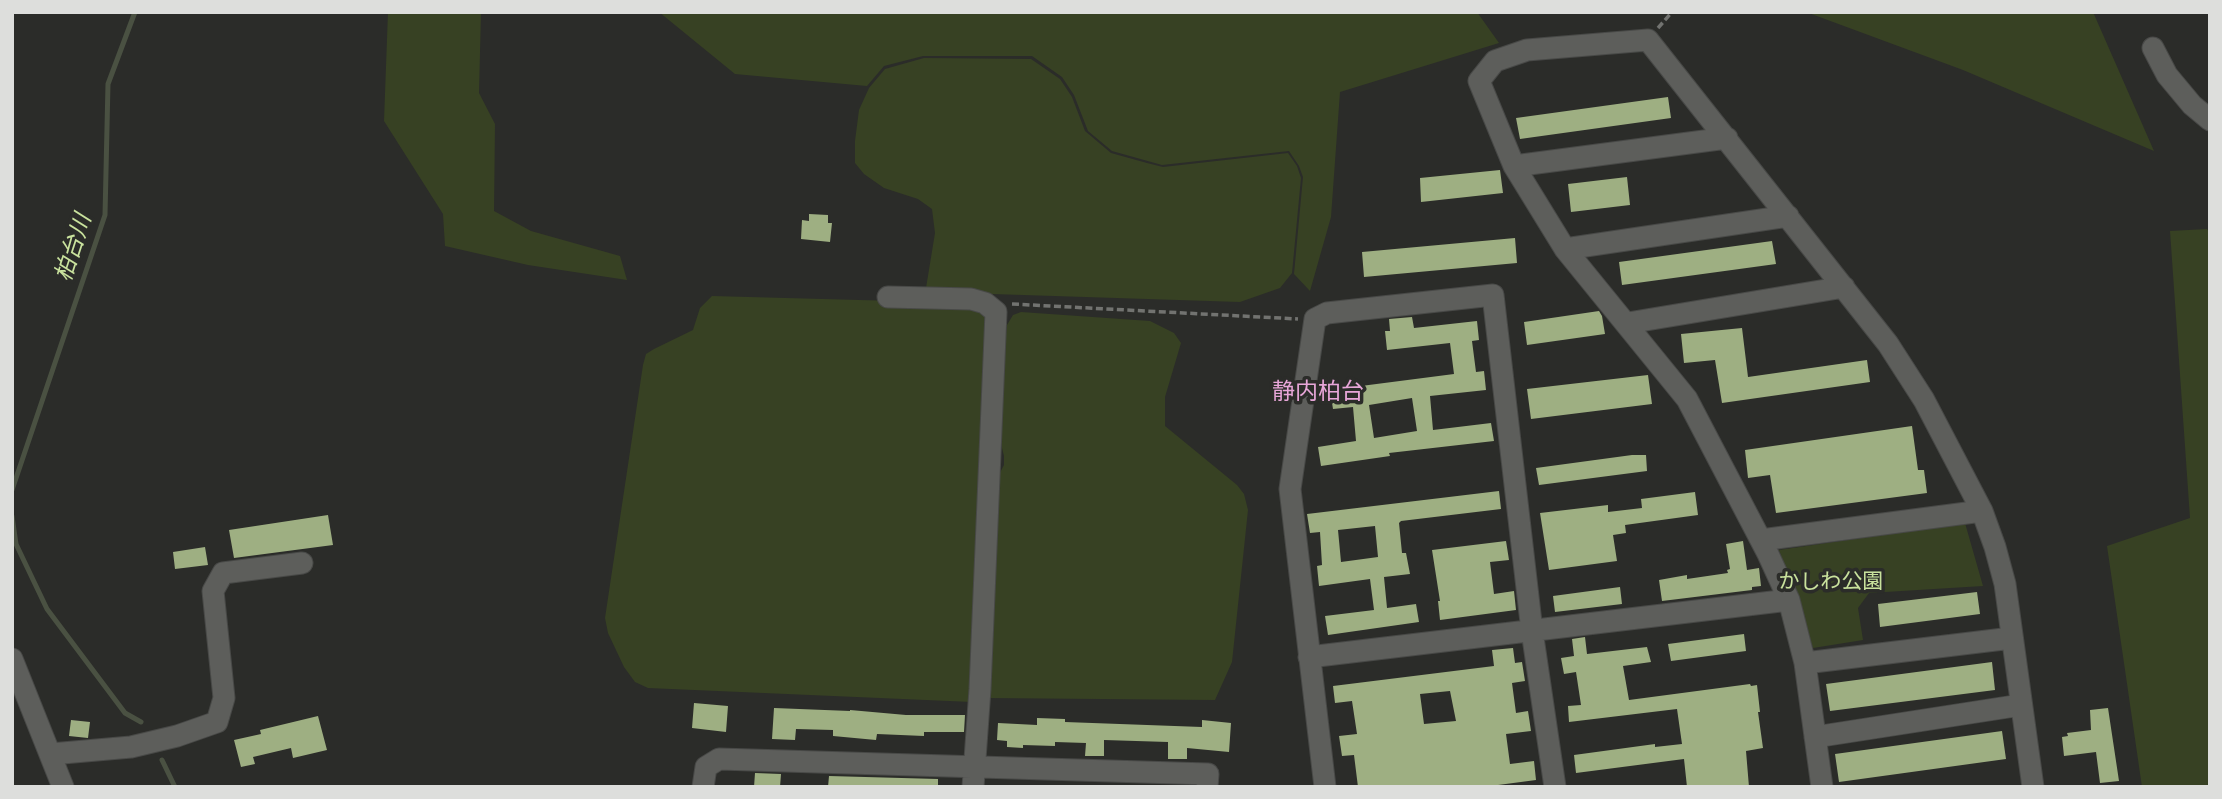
<!DOCTYPE html>
<meta charset="utf-8">
<style>
body{margin:0}
#map{position:relative;width:2222px;height:799px;overflow:hidden;background:#2b2c29;font-family:Manrope,sans-serif}
canvas{display:block}
.frame{position:absolute;inset:0;border:14px solid #dddedc;pointer-events:none}
</style>
<div id="map">
<canvas width="2222" height="799"></canvas>
<div class="frame"></div>
</div>
<script>
const ctx = document.querySelector('canvas').getContext('2d');
ctx.lineJoin = 'round';
function fillPath(path, color) {
  ctx.fillStyle = color;
  ctx.fill(path, 'evenodd');
}
function toPath(rows) {
  const path = new Path2D();
  for (const r of rows) {
    path.moveTo(r[0], r[1]);
    for (let i = 2; i < r.length; i += 2) path.lineTo(r[i], r[i + 1]);
  }
  return path;
}
function strokePath(path, color, width, dash) {
  ctx.strokeStyle = color;
  ctx.lineWidth = width;
  ctx.lineCap = dash ? 'butt' : 'round';
  ctx.setLineDash(dash || []);
  ctx.stroke(path);
}
function label(font, color, halo, rows, align = 'center') {
  ctx.font = font + ' Manrope,"Noto Sans JP",sans-serif';
  ctx.lineWidth = 7;
  ctx.setLineDash([]);
  ctx.textBaseline = 'middle';
  ctx.strokeStyle = halo;
  ctx.fillStyle = color;
  for (const [text, x, y, turn = 0] of rows) {
    ctx.save();
    ctx.translate(x, y);
    ctx.rotate((+turn || 0) * Math.PI / 180);
    ctx.textAlign = isNaN(turn) ? turn : align;
    if (halo) ctx.strokeText(text, 0, 0);
    ctx.fillText(text, 0, 0);
    ctx.restore();
  }
}
const green = toPath([
 [388,12,481,12,479,93,495,124,494,211,531,231,620,256,627,280,528,265,445,246,443,214,384,121],
 [659,12,1477,12,1499,43,1340,92,1331,217,1310,291,1294,274,1303,177,1299,166,1289,151,1162,165,1112,151,1088,131,1074,95,1062,77,1032,56,923,56,884,66,867,86,735,74],
 [1806,12,2093,12,2154,151,1963,70],
 [924,58,1031,59,1060,79,1072,97,1085,131,1111,153,1147,163,1163,167,1288,153,1297,166,1301,178,1292,273,1280,288,1240,302,930,292,926,288,935,233,932,209,918,199,884,188,864,174,855,163,855,141,859,110,869,88,885,69],
 [2207,229,2210,233,2210,787,2142,787,2107,546,2190,518,2170,231],
 [712,296,970,303,989,312,972,702,648,688,635,682,624,667,608,633,605,618,643,365,646,354,654,349,693,330,700,308],
 [1021,312,1150,321,1174,333,1181,343,1165,397,1165,426,1237,485,1244,494,1248,510,1232,662,1215,700,985,698,993,486,1004,465,1004,456,996,424,1007,325,1013,315],
 [1965,523,1983,586,1869,593,1858,608,1863,640,1813,648,1779,550]
]);
const stream = toPath([
 [12,490,105,215,108,84,135,12],
 [12,516,16,544,47,609,125,713,141,722],
 [162,760,175,787]
]);
const building = toPath([
 [1668,97,1671,118,1520,139,1516,118],
 [1500,170,1503,193,1421,202,1420,178],
 [1627,177,1630,205,1571,212,1568,184],
 [809,214,828,215,828,223,832,223,830,242,801,239,802,220,809,221],
 [1515,238,1517,263,1364,277,1362,252],
 [1772,241,1776,264,1622,285,1619,262],
 [1599,311,1602,316,1605,334,1527,345,1524,322],
 [1412,317,1414,328,1477,321,1479,340,1472,341,1476,372,1484,371,1486,390,1430,396,1433,430,1491,423,1494,441,1389,453,1390,456,1321,466,1318,447,1356,441,1353,407,1333,409,1330,390,1454,374,1450,343,1387,350,1385,331,1390,331,1389,319],
 [1412,398,1417,431,1374,438,1369,405],
 [1742,328,1748,377,1867,360,1870,382,1722,403,1715,360,1684,363,1681,334],
 [1648,375,1652,404,1531,419,1527,389],
 [1912,426,1918,470,1924,470,1927,493,1776,513,1770,475,1748,478,1745,450],
 [1632,455,1646,455,1647,471,1539,485,1536,468],
 [1499,491,1501,509,1401,521,1399,523,1402,553,1406,553,1410,574,1384,577,1387,608,1416,604,1419,622,1328,635,1325,616,1374,610,1370,579,1319,586,1317,566,1322,565,1320,532,1310,533,1307,514],
 [1375,526,1378,557,1341,562,1338,530],
 [1695,492,1698,515,1625,525,1626,533,1613,535,1617,561,1549,570,1540,513,1608,505,1608,512,1642,508,1641,499],
 [328,515,333,545,234,558,229,530],
 [1506,541,1509,560,1490,562,1494,594,1514,591,1516,610,1440,620,1438,601,1440,601,1432,550],
 [1743,541,1747,570,1759,568,1761,586,1752,587,1752,590,1662,601,1659,580,1687,575,1687,579,1728,573,1727,570,1730,569,1726,544],
 [205,547,208,565,175,569,173,552],
 [1620,587,1622,604,1555,612,1553,596],
 [1977,592,1980,614,1880,627,1878,604],
 [1744,634,1746,651,1671,661,1668,644],
 [1585,637,1587,654,1647,647,1651,662,1623,666,1629,700,1750,684,1751,686,1757,685,1760,712,1758,712,1763,748,1746,751,1749,787,1687,787,1684,759,1576,773,1574,755,1655,744,1655,747,1682,744,1677,709,1569,722,1568,706,1581,705,1576,672,1564,674,1561,658,1574,656,1572,639],
 [1513,648,1515,663,1522,662,1525,681,1512,683,1516,713,1528,711,1531,731,1506,734,1510,764,1534,761,1536,780,1483,787,1358,787,1354,755,1342,756,1339,736,1357,734,1352,701,1335,703,1333,686,1494,666,1492,650],
 [1450,691,1456,721,1424,724,1420,694],
 [1992,662,1995,690,1830,711,1826,684],
 [694,703,728,706,726,732,692,728],
 [774,708,850,711,850,710,906,715,965,715,964,732,924,732,924,736,877,734,876,740,833,736,833,730,796,729,795,740,772,739],
 [2108,708,2119,781,2100,783,2096,752,2064,756,2062,737,2068,736,2067,733,2091,730,2090,710],
 [318,716,327,750,293,758,291,748,253,757,255,764,241,767,234,740,261,734,260,730],
 [1037,718,1065,719,1065,722,1202,727,1202,720,1231,723,1229,752,1187,748,1187,759,1168,759,1168,742,1104,740,1104,756,1085,756,1086,743,1055,742,1055,746,1023,745,1023,748,1007,747,1007,741,997,740,998,723,1037,725],
 [71,720,90,722,88,738,69,736],
 [2002,731,2006,759,1839,782,1835,754],
 [755,773,781,774,780,787,754,787],
 [829,776,938,779,938,787,828,787]
]);
const path = toPath([
 [1658,28,1672,12],
 [1012,304,1298,319]
]);
const minor = toPath([
 [2153,48,2167,75,2192,105,2210,120],
 [1514,166,1727,138],
 [1565,249,1788,216],
 [888,297,971,299,985,303,996,312,980,689,973,787],
 [1628,323,1844,287],
 [1761,540,1982,511],
 [1309,657,1789,600],
 [12,659,63,787],
 [1805,663,2012,638],
 [1815,737,2021,705],
 [51,754,131,747,177,736,217,722,224,698,213,591,223,573,302,563],
 [703,787,706,767,719,759,1208,774,1207,787],
 [1325,787,1290,489,1315,319,1327,313,1493,295,1532,631,1555,787],
 [1822,787,1805,663,1789,600,1768,554,1687,399,1565,249,1514,166,1479,81,1495,61,1527,50,1648,40,1888,344,1924,400,1982,511,1995,547,2005,584,2033,787]
]);
const parkNames = [
 ["かしわ公園",1831,582]
];
const waterNames = [
 ["柏台川",74,248,-72]
];
const neighbourhoodNames = [
 ["静内柏台",1318,393]
];
fillPath(green, '#374123');
strokePath(stream, '#4a5142', 5);
fillPath(building, '#9eaf82');
strokePath(minor, '#484947', 23);
strokePath(path, '#727370', 3.5, [7, 3.5]);
strokePath(minor, '#5d5e5b', 21);
label('21px', '#c9e29d', '#2b2c29', parkNames);
label('italic 23px', '#cae39e', '#2b2c29', waterNames);
label('23px', '#e7a6d8', '#2b2c29', neighbourhoodNames);
</script>
